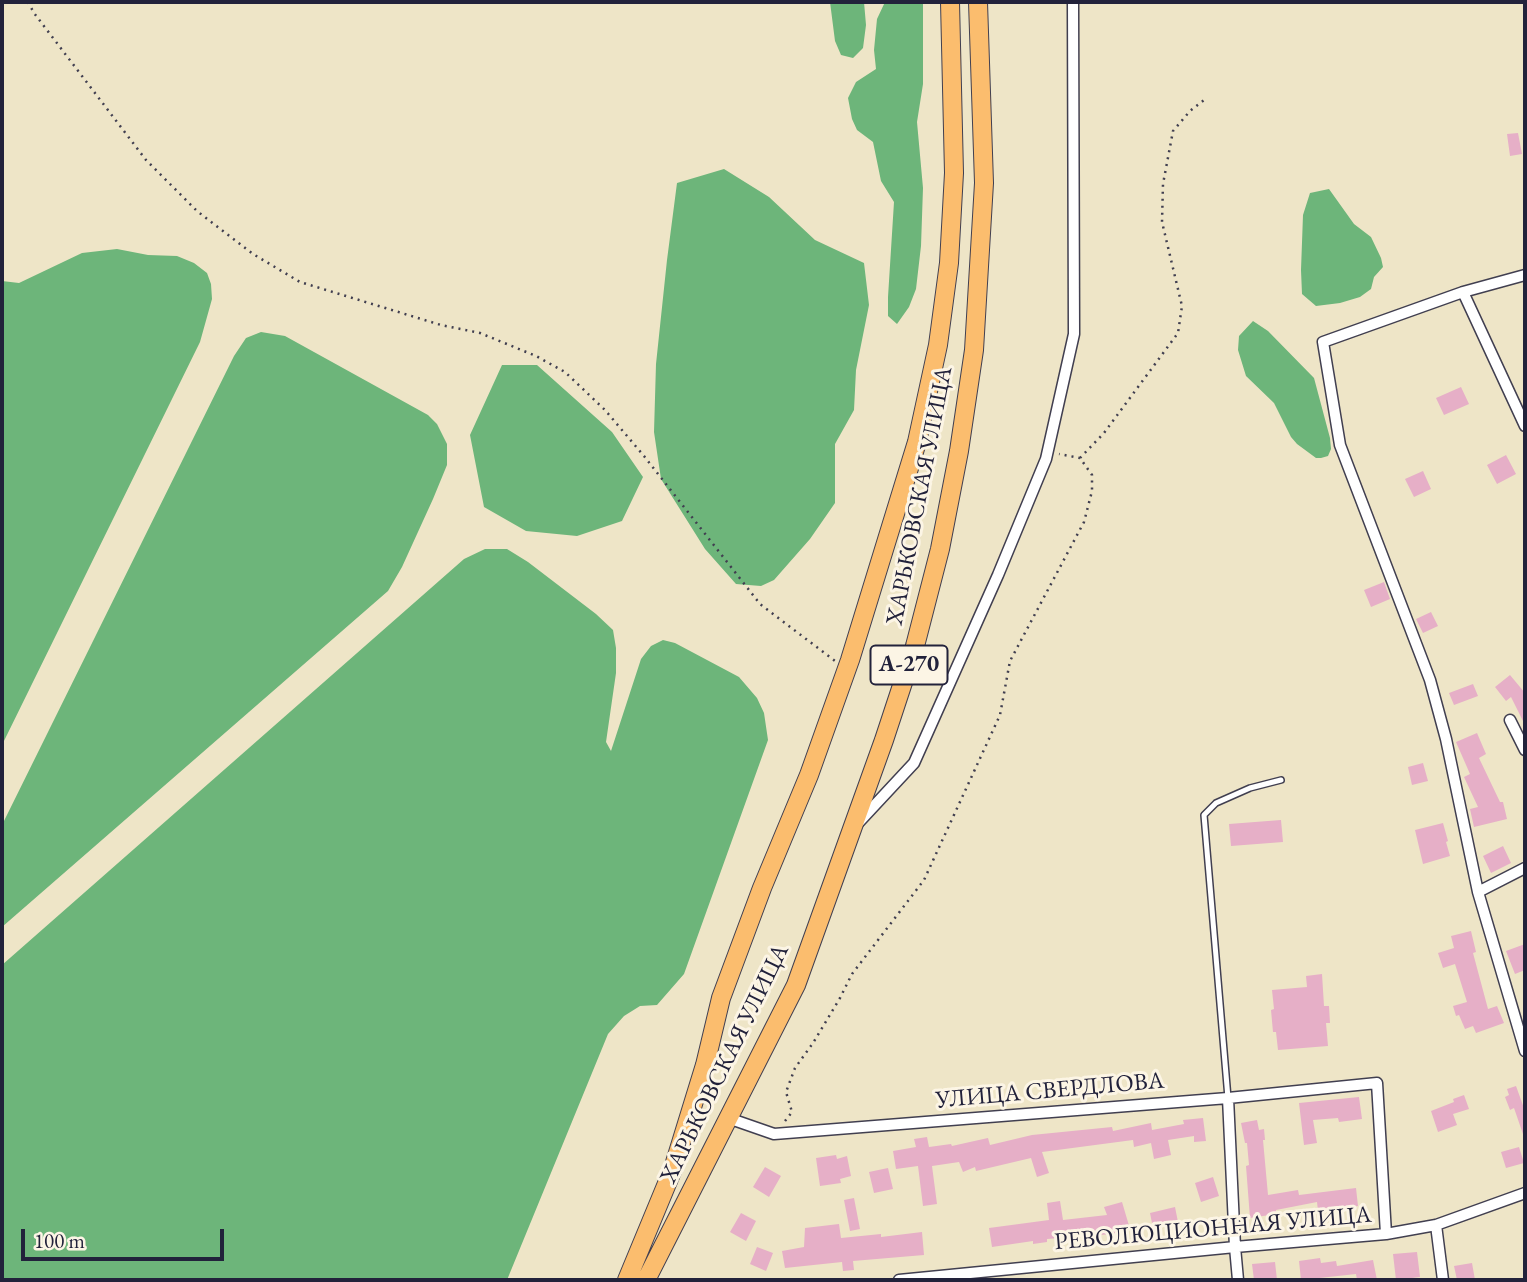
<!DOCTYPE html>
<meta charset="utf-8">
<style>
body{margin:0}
#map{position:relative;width:1527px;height:1282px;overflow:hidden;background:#eee5c7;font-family:"EB Garamond",serif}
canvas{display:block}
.frame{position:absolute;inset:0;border:4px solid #22223b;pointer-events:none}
.scale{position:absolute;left:21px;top:1229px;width:203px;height:32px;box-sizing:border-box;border:4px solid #22223b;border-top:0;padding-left:9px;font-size:21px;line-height:24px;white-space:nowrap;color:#22223b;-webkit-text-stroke:5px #fcf5e5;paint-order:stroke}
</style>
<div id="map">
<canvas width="1527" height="1282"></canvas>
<div class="frame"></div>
<div class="scale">100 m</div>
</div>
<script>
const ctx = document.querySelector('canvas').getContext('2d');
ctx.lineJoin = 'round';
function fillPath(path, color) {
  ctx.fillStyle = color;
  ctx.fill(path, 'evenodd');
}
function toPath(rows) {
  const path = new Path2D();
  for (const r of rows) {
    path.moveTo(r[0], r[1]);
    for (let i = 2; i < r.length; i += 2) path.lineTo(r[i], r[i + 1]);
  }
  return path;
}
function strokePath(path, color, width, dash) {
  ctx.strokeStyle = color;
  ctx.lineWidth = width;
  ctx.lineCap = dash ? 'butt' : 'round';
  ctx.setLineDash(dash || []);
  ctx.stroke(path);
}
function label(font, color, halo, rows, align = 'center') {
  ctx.font = font + ' "EB Garamond",serif';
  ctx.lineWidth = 6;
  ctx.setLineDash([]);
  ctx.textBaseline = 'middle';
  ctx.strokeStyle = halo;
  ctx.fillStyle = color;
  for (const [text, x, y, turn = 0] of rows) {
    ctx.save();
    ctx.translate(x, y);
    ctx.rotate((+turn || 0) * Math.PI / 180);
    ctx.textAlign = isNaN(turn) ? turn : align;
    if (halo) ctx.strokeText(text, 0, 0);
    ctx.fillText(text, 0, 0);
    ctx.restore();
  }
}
const forest = toPath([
 [830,2,864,2,866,25,863,48,853,58,841,55,835,41],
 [885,2,923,2,923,84,917,122,923,188,921,246,916,289,909,307,897,324,888,316,888,297,894,202,881,181,873,142,857,130,852,119,848,98,856,82,876,69,874,50,877,19],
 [724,169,769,197,815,240,864,263,869,305,856,370,854,410,835,444,835,503,810,539,774,580,761,586,736,584,705,549,661,479,654,432,656,364,667,260,677,183],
 [1329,189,1354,224,1371,237,1381,258,1383,267,1374,277,1371,289,1360,297,1340,303,1316,306,1302,294,1301,270,1303,215,1310,193],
 [117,249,148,255,177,256,194,263,207,273,211,284,212,299,200,342,2,745,2,281,19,283,82,253],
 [1253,321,1268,331,1314,378,1330,438,1331,449,1328,456,1321,458,1316,458,1297,444,1291,437,1274,403,1246,376,1238,350,1239,336],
 [261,332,285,336,428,415,437,424,447,444,447,465,433,499,402,567,388,591,2,927,2,825,234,356,246,338],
 [502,365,537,365,612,432,643,477,622,521,577,536,526,531,484,507,470,435],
 [485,549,507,549,528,562,596,614,613,630,616,648,616,673,606,742,611,751,641,659,651,646,663,640,675,643,739,677,757,698,764,713,768,740,684,974,657,1005,640,1006,624,1016,608,1034,507,1280,2,1280,2,965,464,559]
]);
const building = toPath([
 [1518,133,1522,154,1510,156,1507,134],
 [1461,387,1469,404,1444,415,1436,398],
 [1506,455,1516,474,1497,484,1487,465],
 [1423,471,1431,489,1414,497,1405,479],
 [1384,582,1390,599,1371,607,1364,590],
 [1431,612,1438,626,1423,633,1416,619],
 [1510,675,1525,693,1525,725,1511,697,1506,701,1495,687],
 [1473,684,1478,696,1454,705,1449,693],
 [1477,733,1486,754,1479,758,1500,802,1503,802,1507,819,1474,827,1470,809,1478,807,1464,777,1470,774,1456,742],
 [1423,763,1428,781,1412,785,1408,767],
 [1281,820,1283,842,1231,846,1229,824],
 [1443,823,1448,841,1446,842,1450,856,1423,864,1415,830],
 [1503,846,1511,863,1491,873,1483,856],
 [1471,931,1476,952,1473,953,1488,1009,1497,1006,1504,1023,1476,1033,1473,1026,1465,1029,1459,1015,1456,1016,1453,1006,1467,1002,1455,964,1443,968,1438,953,1454,948,1451,936],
 [1525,944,1525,970,1515,974,1506,951],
 [1322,974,1324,1006,1329,1006,1330,1023,1326,1023,1328,1046,1278,1050,1276,1032,1273,1032,1271,1010,1274,1009,1272,990,1307,987,1306,976],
 [1516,1086,1525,1111,1525,1136,1524,1137,1514,1108,1510,1110,1505,1097,1509,1095,1507,1089],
 [1464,1095,1469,1109,1453,1114,1457,1125,1438,1132,1431,1111,1454,1102,1453,1099],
 [1359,1097,1362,1119,1339,1122,1338,1118,1313,1120,1317,1143,1304,1145,1299,1103],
 [1203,1118,1206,1141,1194,1142,1194,1136,1168,1140,1171,1155,1154,1159,1151,1143,1134,1147,1133,1140,1042,1152,1049,1173,1037,1177,1031,1158,976,1171,975,1167,963,1172,959,1162,932,1166,937,1204,923,1206,918,1166,896,1169,893,1151,916,1147,914,1139,927,1137,929,1147,951,1144,952,1146,988,1138,990,1145,1032,1135,1112,1127,1113,1131,1151,1123,1152,1130,1184,1124,1183,1120],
 [1257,1120,1259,1130,1264,1129,1265,1140,1263,1140,1268,1195,1298,1190,1299,1195,1356,1188,1358,1206,1318,1211,1317,1202,1276,1210,1276,1214,1250,1218,1246,1166,1249,1165,1247,1143,1245,1143,1241,1123],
 [1519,1147,1524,1163,1506,1168,1501,1152],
 [836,1155,837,1159,847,1156,851,1176,840,1179,841,1183,820,1186,816,1158],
 [765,1167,781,1176,769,1197,753,1187],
 [888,1168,893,1189,874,1193,869,1172],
 [1213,1177,1219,1196,1201,1202,1195,1183],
 [854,1198,860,1229,850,1231,844,1200],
 [1060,1201,1063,1220,1107,1215,1104,1207,1122,1202,1130,1229,1112,1234,1047,1239,1047,1242,1033,1244,1033,1241,992,1247,989,1228,1049,1220,1047,1203],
 [1175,1207,1178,1222,1153,1228,1150,1213],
 [741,1213,756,1221,746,1241,730,1232],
 [839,1224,841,1238,881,1234,881,1237,922,1232,924,1255,853,1261,854,1270,843,1271,842,1262,785,1268,782,1251,804,1247,805,1228],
 [757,1247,773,1253,766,1271,750,1264],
 [1417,1252,1420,1277,1396,1280,1393,1254],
 [1320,1258,1321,1263,1336,1261,1337,1266,1373,1260,1377,1280,1357,1280,1356,1274,1301,1280,1299,1261],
 [1275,1262,1277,1280,1254,1280,1252,1264],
 [1472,1263,1475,1280,1457,1280,1454,1266]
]);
const path = toPath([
 [28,2,34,13,146,160,197,211,253,254,300,282,441,325,480,333,536,356,565,372,605,410,644,456,760,604,835,661],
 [1080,458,1104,433,1178,333,1182,306,1162,222,1163,184,1173,131,1190,111,1204,100],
 [785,1121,792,1112,786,1092,795,1068,813,1043,840,998,852,974,924,880,1000,715,1010,661,1084,522,1092,491,1092,475,1080,458,1059,454]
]);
const service = toPath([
 [1228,1098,1204,815,1216,803,1250,788,1281,780]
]);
const minor = toPath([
 [1525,275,1463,292,1323,342,1340,445,1430,680,1446,739,1478,892,1525,1051],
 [1463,292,1525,426],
 [1510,720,1525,750],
 [859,822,914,763,998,575,1046,459,1074,334,1073,2],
 [1478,892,1525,868],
 [1228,1098,1235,1247,1238,1280],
 [728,1118,774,1134,1228,1098,1377,1083,1386,1234],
 [1436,1225,1443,1280],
 [899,1280,1235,1247,1386,1234,1436,1225,1525,1193]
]);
const trunk = toPath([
 [627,1280,673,1169,705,1065,721,998,762,888,809,775,850,660,917,442,938,345,949,263,954,173,950,2],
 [646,1280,796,985,884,740,915,646,940,549,959,451,974,350,984,183,978,2]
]);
const shields = [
 [909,665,77]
];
const shieldNames = [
 ["А-270",909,665]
];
const streetNames = [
 ["ХАРЬКОВСКАЯ УЛИЦА",920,496,-79],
 ["ХАРЬКОВСКАЯ УЛИЦА",725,1064,-64],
 ["УЛИЦА СВЕРДЛОВА",1050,1091,-5],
 ["РЕВОЛЮЦИОННАЯ УЛИЦА",1213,1229,-5]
];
fillPath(forest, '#6db57a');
fillPath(building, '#e6afc7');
strokePath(service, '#413f50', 8);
strokePath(minor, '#413f50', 13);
strokePath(trunk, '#413f50', 20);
strokePath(path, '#413f50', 2.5, [2, 5]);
strokePath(service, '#fff', 5);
strokePath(minor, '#fff', 10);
strokePath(trunk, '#fbbd6e', 18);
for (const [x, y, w] of shields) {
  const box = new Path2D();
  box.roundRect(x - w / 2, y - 19.5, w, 39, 5);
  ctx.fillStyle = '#fcf5e5';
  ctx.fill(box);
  strokePath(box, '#22223b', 2);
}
label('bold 23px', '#22223b', null, shieldNames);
label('24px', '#22223b', '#fcf5e5', streetNames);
</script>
